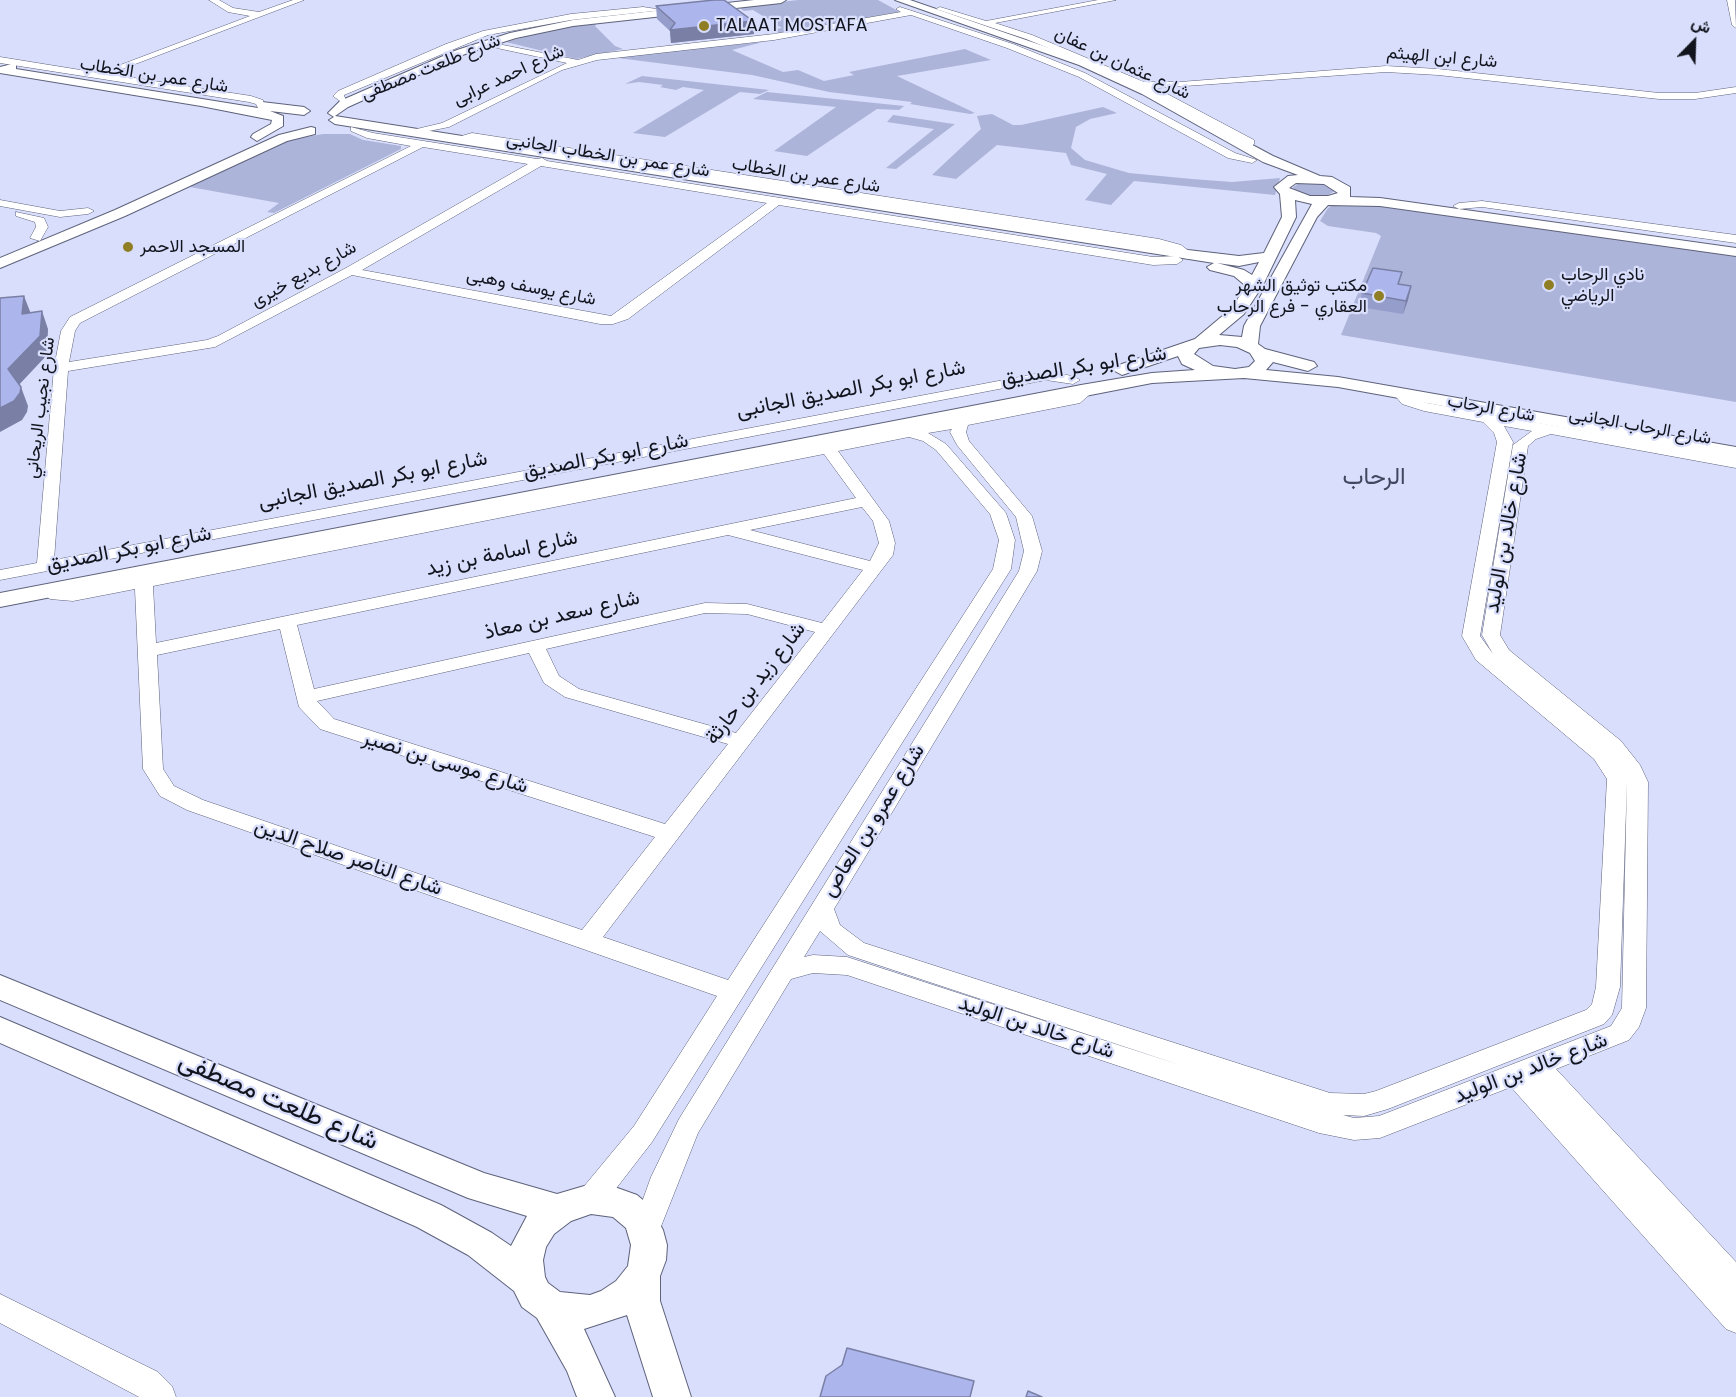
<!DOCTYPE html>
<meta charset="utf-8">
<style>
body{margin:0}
#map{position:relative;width:1736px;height:1397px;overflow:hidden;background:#d8defb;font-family:Poppins,Vazirmatn,sans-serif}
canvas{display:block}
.north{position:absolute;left:1664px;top:12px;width:60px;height:60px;-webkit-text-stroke:4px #d8defb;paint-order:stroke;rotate:23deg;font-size:16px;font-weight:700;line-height:24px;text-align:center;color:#12141d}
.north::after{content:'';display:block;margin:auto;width:21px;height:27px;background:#12141d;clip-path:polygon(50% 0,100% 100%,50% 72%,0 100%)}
</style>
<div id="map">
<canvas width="1736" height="1397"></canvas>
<div class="north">ش</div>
</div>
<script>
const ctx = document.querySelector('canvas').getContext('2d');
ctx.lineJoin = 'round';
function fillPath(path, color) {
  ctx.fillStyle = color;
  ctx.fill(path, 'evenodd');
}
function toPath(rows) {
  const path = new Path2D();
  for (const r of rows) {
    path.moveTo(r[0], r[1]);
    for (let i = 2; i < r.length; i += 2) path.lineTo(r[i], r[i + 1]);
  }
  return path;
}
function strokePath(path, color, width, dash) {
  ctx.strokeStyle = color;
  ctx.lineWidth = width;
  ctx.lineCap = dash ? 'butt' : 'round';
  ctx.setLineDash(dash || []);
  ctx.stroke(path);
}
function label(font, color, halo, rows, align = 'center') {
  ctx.font = font + ' Poppins,Vazirmatn,sans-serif';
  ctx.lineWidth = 4.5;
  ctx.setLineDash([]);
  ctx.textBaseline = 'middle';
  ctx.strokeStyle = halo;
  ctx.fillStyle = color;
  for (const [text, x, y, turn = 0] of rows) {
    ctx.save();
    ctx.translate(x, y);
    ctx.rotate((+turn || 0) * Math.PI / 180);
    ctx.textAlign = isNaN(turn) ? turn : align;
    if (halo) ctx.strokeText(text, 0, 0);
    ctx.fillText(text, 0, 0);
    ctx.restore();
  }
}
const green = toPath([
 [798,0,878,0,900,12,779,33,772,30,782,28,753,10,744,11,738,7],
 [597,23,595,26,615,46,623,49,576,59,506,42,556,28],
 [763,42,732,50,783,72,798,70,824,81,854,75,849,72,965,49,991,60,897,76,975,113,970,114,910,104,912,102,829,92,752,75,610,57],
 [642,76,769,90,760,94,740,92,665,137,633,133,704,90,683,87,676,90,660,87,663,85,639,82,625,84],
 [767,92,904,106,899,110,877,109,807,156,774,151,836,107,753,99],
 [1103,107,1117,113,1090,119,1076,127,1071,148,1085,160,1129,173,1192,179,1232,182,1280,178,1275,195,1134,181,1111,205,1085,200,1107,174,1071,165,1066,153,997,145,956,179,932,175,981,129,977,116,992,114,1013,125,1021,125],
 [893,115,954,124,955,124,896,169,886,168,934,129,887,122],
 [323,134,350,134,363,140,401,146,401,149,274,213,267,212,279,203,190,187,170,194,288,140],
 [1302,182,1320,183,1335,191,1326,196,1308,195,1294,190,1293,187],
 [1362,204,1736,256,1736,402,1341,335,1381,236,1376,233,1328,226,1320,221,1328,208,1334,205]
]);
const minor = toPath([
 [209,0,219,0,233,8,259,12,293,0,304,0,109,74,251,96,263,100,264,108,258,108,256,104,249,102,0,63,0,57,99,73,250,16,228,12,209,0],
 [1098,0,1116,0,995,23,1032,35,1144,82,1180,82,1386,66,1438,69,1659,93,1695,93,1736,87,1736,93,1695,99,1659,99,1438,75,1386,72,1156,88,1254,140,1254,144,1246,150,1241,147,1244,143,1165,99,1110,73,1026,39,936,9,940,7,986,21,1098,0],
 [1727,0,1735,0,1736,28,1732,25,1727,0],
 [643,7,663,10,571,20,488,35,344,95,346,101,340,101,333,96,338,91,446,44,483,31,571,14,643,7],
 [900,7,1013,44,1085,73,1235,153,1257,160,1252,163,1228,158,1079,77,1007,48,911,15,774,40,597,60,562,70,449,127,409,135,404,132,442,123,567,63,483,45,483,41,578,60,596,54,774,34,901,12,896,9,900,7],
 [351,127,373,133,537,159,542,158,547,161,1153,257,1177,256,1183,260,1177,264,1153,265,779,205,628,319,613,324,600,324,352,275,215,347,68,371,54,560,1046,372,1073,376,1080,380,1073,384,1046,380,0,580,0,570,37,563,54,368,61,331,70,317,411,146,367,138,351,131,351,127],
 [423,147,528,164,346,268,218,336,207,340,69,362,75,331,80,323,423,147],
 [541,166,767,203,611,316,362,270,541,166],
 [472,133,1159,239,1181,245,1194,255,1188,259,1158,246,534,148,472,139,456,142,451,139,472,133],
 [0,200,60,211,88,208,94,211,88,214,60,217,0,206,0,200],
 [1482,201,1736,235,1736,243,1482,207,1459,209,1453,206,1459,203,1482,201],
 [16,212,44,218,48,227,40,241,30,238,36,227,35,222,16,216,16,212],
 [1081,386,1086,387,1089,395,1080,403,968,425,966,432,969,441,1032,516,1042,551,1037,571,834,909,840,925,864,943,1330,1093,1364,1094,1376,1091,1586,1010,1592,1004,1596,987,1607,779,1594,759,1476,660,1462,636,1497,442,1494,433,1483,422,1424,411,1402,404,1393,393,1400,389,1412,398,1427,403,1736,458,1736,468,1551,434,1536,439,1528,446,1500,635,1509,650,1621,741,1640,765,1648,782,1646,1008,1639,1027,1629,1040,1556,1069,1736,1262,1736,1333,1726,1329,1511,1087,1380,1138,1354,1140,1319,1133,847,975,813,973,791,979,698,1133,656,1239,646,1243,636,1239,632,1230,651,1177,679,1119,1019,571,1024,551,1016,517,957,445,950,432,952,429,928,433,946,444,1006,513,1015,540,1011,569,652,1142,601,1208,591,1211,581,1208,577,1199,581,1190,634,1126,717,996,187,810,160,796,143,769,135,589,73,601,50,599,40,591,49,586,73,591,1070,397,1074,394,1076,387,1081,386],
 [1504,426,1532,431,1513,445,1482,635,1493,654,1480,636,1513,442,1504,426],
 [909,437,923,441,936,450,990,514,999,540,993,569,728,980,603,937,893,555,895,543,889,521,838,451,909,437],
 [824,454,856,498,156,643,153,586,824,454],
 [862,507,873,521,879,543,870,561,750,530,862,507],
 [728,535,863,570,822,623,747,604,705,603,314,689,297,625,728,535],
 [705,613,747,614,815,632,736,733,579,689,559,676,546,649,705,613],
 [280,629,299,707,320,729,655,837,582,930,203,800,174,786,163,769,157,655,280,629],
 [529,653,544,683,565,697,728,744,665,824,334,719,317,701,529,653],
 [1627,781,1622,1008,1611,1026,1379,1116,1354,1118,1343,1115,1364,1116,1388,1109,1604,1024,1612,1015,1620,987,1627,781],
 [820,931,848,955,1180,1065,847,957,813,955,804,957,820,931],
 [0,1294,158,1372,172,1386,176,1397,139,1397,0,1323,0,1294]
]);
const tertiary = toPath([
 [754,0,786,0,781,3,573,26,516,38,465,54,348,107,335,116,1188,250,1239,256,1264,253,1282,217,1280,194,1274,187,1288,176,1298,175,1263,162,1142,94,1079,65,895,0,910,0,1087,61,1150,90,1273,156,1320,176,1332,177,1350,187,1350,197,1380,198,1736,248,1736,256,1380,206,1328,205,1317,217,1260,326,1258,344,1265,349,1314,362,1317,366,1308,371,1273,362,1266,370,1338,377,1736,447,1736,459,1338,387,1244,378,1152,383,0,607,0,593,1081,385,1152,373,1195,370,1182,364,1178,356,1122,375,1113,370,1116,366,1195,339,1232,308,1246,286,1234,276,1210,270,1207,267,1214,263,335,124,329,120,334,117,328,113,340,101,457,50,510,33,573,20,754,0],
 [1296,183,1324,184,1338,193,1328,196,1310,196,1289,188,1296,183],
 [1295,200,1312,204,1244,326,1242,337,1219,335,1244,314,1263,285,1296,217,1295,200],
 [1259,262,1252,275,1244,270,1217,263,1239,266,1259,262],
 [1220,345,1237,347,1250,353,1255,361,1249,367,1235,369,1213,366,1194,354,1199,348,1220,345],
 [12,64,16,65,16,69,258,108,258,103,262,102,304,107,310,111,304,115,270,111,283,116,283,126,257,141,251,137,253,134,271,124,272,120,201,106,0,73,0,67,12,64],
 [311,127,315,128,315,134,287,141,125,216,0,268,0,258,115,210,279,135,311,127],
 [0,975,484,1173,557,1194,591,1184,609,1185,637,1195,650,1206,663,1230,667,1245,666,1260,660,1276,660,1301,691,1397,653,1397,627,1315,584,1329,615,1397,577,1397,567,1371,537,1318,522,1307,514,1291,468,1255,417,1227,0,1043,0,1017,441,1205,492,1233,511,1246,527,1216,468,1198,0,1000,0,975],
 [591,1214,613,1217,626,1228,631,1245,628,1266,616,1281,601,1291,590,1295,560,1292,548,1283,545,1277,543,1260,546,1247,554,1234,571,1221,591,1214]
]);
const wall = toPath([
 [656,6,753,21,754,34,671,43,670,31,657,19],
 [1399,284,1411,286,1408,300,1403,314,1359,307,1362,293]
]);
const shadedWall = toPath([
 [753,21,754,34,671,43,670,30],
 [1411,286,1408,300,1403,314,1406,301],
 [24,296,31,314,22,314],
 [42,311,48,329,47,355,16,388,8,369],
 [21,387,28,406,27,412,22,420,0,432,0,408]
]);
const building = toPath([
 [714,0,724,0,753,21,670,30,675,23,656,6,714,0],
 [1373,268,1402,272,1398,284,1411,286,1406,301,1362,293,1373,268],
 [24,296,22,314,42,311,40,336,8,369,21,387,20,393,14,401,0,408,0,298,24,296],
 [847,1348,974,1381,970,1397,820,1397,826,1376,842,1365,847,1348],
 [1028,1391,1042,1397,1026,1397,1028,1391]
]);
const markers = [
 [704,26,6,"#907e25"],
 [128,247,6,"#907e25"],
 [1549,285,6,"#907e25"],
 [1379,296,6,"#907e25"]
];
const farPoinames = [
 ["TALAAT MOSTAFA",716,26],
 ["المسجد الاحمر",140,247],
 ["نادي الرحاب",1561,275],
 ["الرياضي",1561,296],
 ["مكتب توثيق الشهر",1367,286,"right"],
 ["العقاري - فرع الرحاب",1367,307,"right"]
];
const farStreetnames = [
 ["شارع ابن الهيثم",1442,58,5],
 ["شارع عثمان بن عفان",1122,64,25],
 ["شارع طلعت مصطفى",431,68,-22],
 ["شارع عمر بن الخطاب",154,76,9],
 ["شارع احمد عرابى",509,76,-25],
 ["شارع عمر بن الخطاب الجانبى",608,156,9],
 ["شارع عمر بن الخطاب",806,176,9],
 ["شارع بديع خيرى",304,275,-29],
 ["شارع يوسف وهبى",531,288,11],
 ["شارع نجيب الريحاني",41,408,-83],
 ["شارع الرحاب",1491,409,10],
 ["شارع الرحاب الجانبى",1640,427,10]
];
const streetNames = [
 ["شارع ابو بكر الصديق",1084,367,-9],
 ["شارع ابو بكر الصديق الجانبى",851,390,-11],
 ["شارع ابو بكر الصديق",606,457,-11],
 ["شارع ابو بكر الصديق الجانبى",373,481,-11],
 ["شارع خالد بن الوليد",1507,533,-80],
 ["شارع ابو بكر الصديق",129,550,-11],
 ["شارع اسامة بن زيد",502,554,-12],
 ["شارع سعد بن معاذ",562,616,-13],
 ["شارع زيد بن حارثة",756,684,-52],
 ["شارع موسى بن نصير",445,763,17],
 ["شارع عمرو بن العاص",874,821,-58],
 ["شارع الناصر صلاح الدين",348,858,19],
 ["شارع خالد بن الوليد",1036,1028,18],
 ["شارع خالد بن الوليد",1531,1069,-21]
];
const quarterNames = [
 ["الرحاب",1374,478]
];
const nearStreetnames = [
 ["شارع طلعت مصطفى",278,1102,23]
];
fillPath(green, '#adb4d9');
strokePath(minor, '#5e627b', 1);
strokePath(tertiary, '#5e627b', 2);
fillPath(minor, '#fff');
fillPath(tertiary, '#fff');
fillPath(wall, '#959dcb');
fillPath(shadedWall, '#797fa5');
fillPath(building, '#adb6ec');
strokePath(building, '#797fa5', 1.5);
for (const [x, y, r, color] of markers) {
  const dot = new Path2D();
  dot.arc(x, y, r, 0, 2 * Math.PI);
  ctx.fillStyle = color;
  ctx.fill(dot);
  strokePath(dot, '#d8defb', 2);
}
label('18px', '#12141d', '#d8defb', farPoinames, 'left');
label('18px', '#12141d', '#d8defb', farStreetnames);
label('21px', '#12141d', '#d8defb', streetNames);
label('24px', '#42465e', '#d8defb', quarterNames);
label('26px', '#12141d', '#d8defb', nearStreetnames);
</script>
